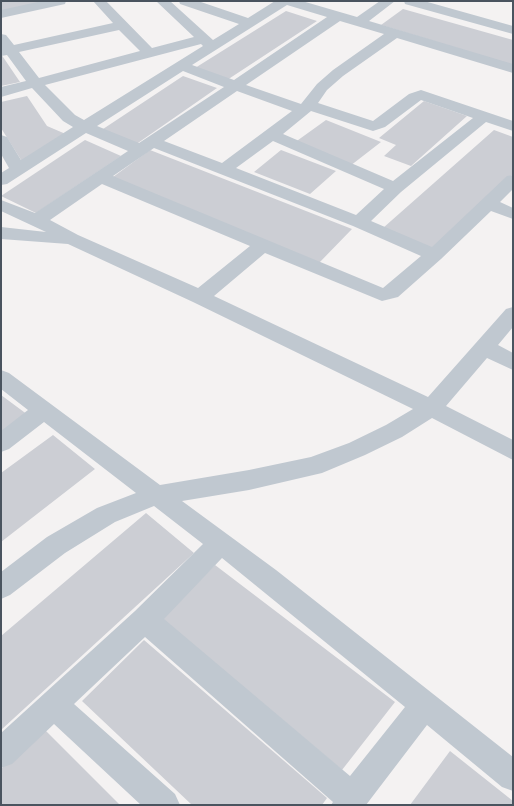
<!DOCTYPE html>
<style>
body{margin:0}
#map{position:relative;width:514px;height:806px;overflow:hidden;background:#f4f2f2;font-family:"PT Sans Narrow",sans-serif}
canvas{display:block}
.frame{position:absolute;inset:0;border:2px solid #4a545f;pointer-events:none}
</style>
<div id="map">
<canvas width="514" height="806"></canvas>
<div class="frame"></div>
</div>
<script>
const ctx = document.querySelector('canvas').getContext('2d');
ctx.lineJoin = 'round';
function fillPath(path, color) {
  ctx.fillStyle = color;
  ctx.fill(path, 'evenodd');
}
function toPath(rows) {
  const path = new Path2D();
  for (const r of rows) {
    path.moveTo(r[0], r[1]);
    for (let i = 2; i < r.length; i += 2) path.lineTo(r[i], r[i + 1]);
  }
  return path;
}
const building = toPath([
 [1,1,51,1,1,13],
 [403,9,513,40,513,65,381,25],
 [286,11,317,21,227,80,195,68],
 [1,54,20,82,1,86],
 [183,76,217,88,135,145,100,131],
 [27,96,47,126,68,135,23,163,1,128,1,102],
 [424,101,467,116,411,166,384,156,396,145,379,138],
 [326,120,381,142,350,166,294,143],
 [494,130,513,137,513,174,434,251,383,228],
 [85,140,121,156,36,213,1,196],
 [150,150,352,229,319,263,113,177],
 [281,150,336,171,310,194,254,172],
 [1,395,28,415,1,435],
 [53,435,95,469,1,542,1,473],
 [146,513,194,553,1,730,1,636],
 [215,565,395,702,342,770,160,618],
 [144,640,327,798,322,805,192,805,82,701],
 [43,728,120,805,1,805,1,769],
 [450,751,513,801,513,805,410,805]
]);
const minor = toPath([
 [42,1,66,1,65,4,1,18,1,10,42,1],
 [93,1,106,1,152,48,194,37,156,1,170,1,213,40,239,24,180,4,179,1,198,1,248,18,275,1,302,1,357,17,380,1,395,1,369,21,513,64,513,73,397,38,343,76,327,90,318,103,373,121,409,94,421,90,513,121,513,131,486,122,401,192,371,221,432,247,507,176,513,175,513,189,500,202,513,208,513,219,491,211,441,259,398,297,382,301,265,253,214,296,428,397,506,309,513,307,513,327,498,345,513,353,513,370,487,358,446,406,513,440,513,460,432,418,402,437,365,455,322,473,249,490,182,501,276,570,513,757,513,791,502,787,427,725,366,805,331,805,333,802,145,637,74,704,175,794,180,805,141,805,54,724,12,764,1,768,1,733,135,611,203,544,154,506,115,522,65,553,10,595,1,599,1,572,47,537,97,508,136,493,44,422,9,449,1,452,1,431,28,410,1,389,1,370,9,373,160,485,249,470,311,457,349,443,386,425,413,409,193,302,68,244,1,239,1,227,46,232,1,211,1,200,35,213,128,151,86,133,7,184,1,185,1,173,9,168,1,154,1,135,7,137,21,160,73,127,63,121,32,88,1,97,1,87,26,81,7,55,1,56,1,34,6,35,14,45,113,23,93,1],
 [287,5,327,17,234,80,192,65,287,5],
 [340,21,384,34,333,70,317,84,301,104,246,85,340,21],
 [119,30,140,51,39,78,19,52,119,30],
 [201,44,203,46,84,120,75,115,45,85,201,44],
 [183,71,224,87,139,143,97,126,183,71],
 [237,91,292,111,222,163,164,141,237,91],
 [421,100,473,118,393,181,283,134,311,111,373,131,385,127,421,100],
 [273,141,384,189,356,215,236,168,273,141],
 [154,148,353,226,421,256,383,288,113,176,154,148],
 [102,184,250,246,198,288,78,235,50,220,102,184],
 [222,558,405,707,350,776,164,619,222,558],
 [404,1,424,1,513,26,513,34,405,4,404,1]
]);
fillPath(building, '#ccced4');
fillPath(minor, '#c0c8d0');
</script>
